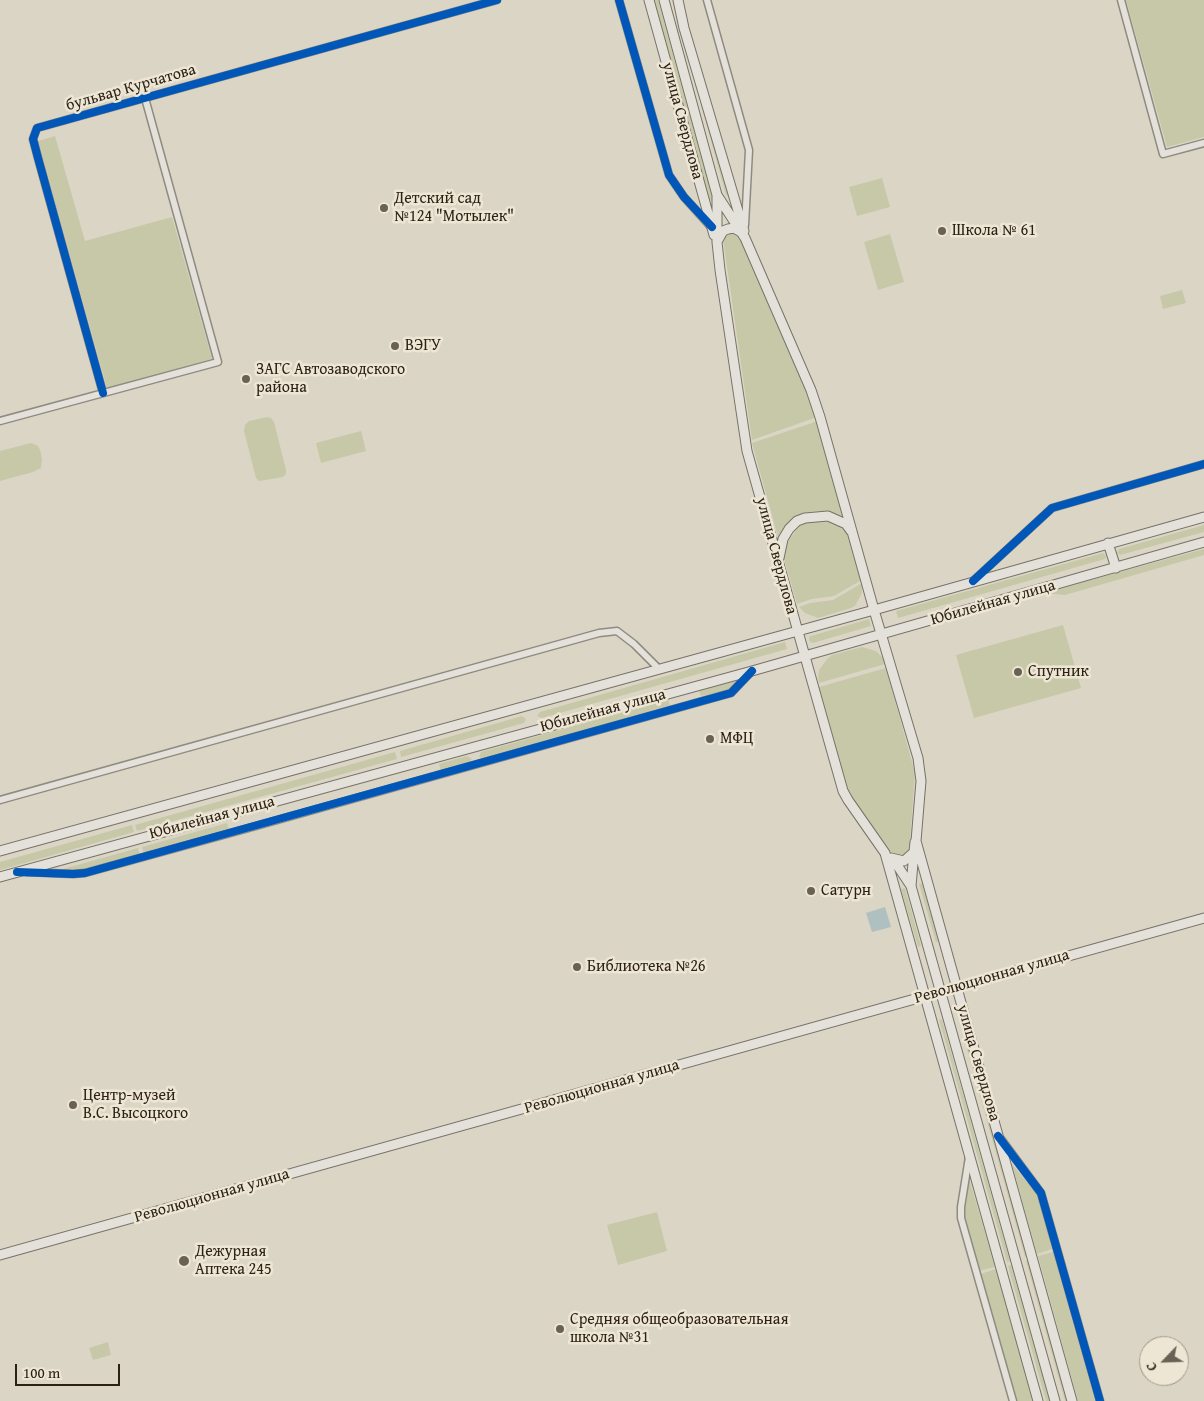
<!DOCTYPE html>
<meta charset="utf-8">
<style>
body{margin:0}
#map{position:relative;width:1204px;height:1401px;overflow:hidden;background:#dbd5c6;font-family:"Gentium Book Plus",serif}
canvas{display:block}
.north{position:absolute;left:1139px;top:1336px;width:50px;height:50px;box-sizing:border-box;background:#ede6d5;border:1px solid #a09789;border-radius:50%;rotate:246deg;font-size:14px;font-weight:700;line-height:20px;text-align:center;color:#2d2116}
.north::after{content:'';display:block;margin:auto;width:18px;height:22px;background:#6a6054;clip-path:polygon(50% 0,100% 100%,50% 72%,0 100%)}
.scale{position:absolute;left:15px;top:1364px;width:105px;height:22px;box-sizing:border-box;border:2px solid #2d2116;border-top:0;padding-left:6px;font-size:15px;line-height:18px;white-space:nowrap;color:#2d2116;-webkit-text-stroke:4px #ede6d5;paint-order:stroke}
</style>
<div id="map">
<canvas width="1204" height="1401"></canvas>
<div class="north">С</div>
<div class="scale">100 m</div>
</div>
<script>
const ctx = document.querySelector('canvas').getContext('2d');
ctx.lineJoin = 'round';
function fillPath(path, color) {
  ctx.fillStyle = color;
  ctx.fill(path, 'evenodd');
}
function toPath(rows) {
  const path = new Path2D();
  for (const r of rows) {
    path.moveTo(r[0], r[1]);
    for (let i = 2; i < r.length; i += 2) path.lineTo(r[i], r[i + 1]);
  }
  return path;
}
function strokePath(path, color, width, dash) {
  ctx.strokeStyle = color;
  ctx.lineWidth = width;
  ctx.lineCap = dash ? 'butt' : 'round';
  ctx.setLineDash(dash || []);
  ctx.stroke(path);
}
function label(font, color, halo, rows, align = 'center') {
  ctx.font = font + ' "Gentium Book Plus",serif';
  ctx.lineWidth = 5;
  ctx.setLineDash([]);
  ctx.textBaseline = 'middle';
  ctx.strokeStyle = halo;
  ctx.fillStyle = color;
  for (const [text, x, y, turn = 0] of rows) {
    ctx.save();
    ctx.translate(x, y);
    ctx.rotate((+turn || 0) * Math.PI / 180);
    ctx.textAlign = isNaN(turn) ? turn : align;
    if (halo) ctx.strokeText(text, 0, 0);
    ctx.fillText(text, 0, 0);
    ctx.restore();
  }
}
const green = toPath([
 [653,0,658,0,713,199,712,201,709,199],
 [672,0,676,0,729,197,726,195,724,188],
 [1126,0,1204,0,1204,137,1167,147],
 [55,136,85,241,172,217,212,359,107,388,38,141],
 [882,178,890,207,857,216,849,187],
 [728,231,739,234,817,417,752,440,723,239],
 [890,234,904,282,878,290,864,242],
 [1182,290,1186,303,1163,309,1160,296],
 [267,417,271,418,274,422,286,470,286,474,283,477,259,481,256,478,244,431,245,425,249,421],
 [818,421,847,520,825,511,808,512,791,520,778,537,752,443],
 [361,431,366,451,321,463,316,443],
 [31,443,38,446,40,450,42,459,41,468,33,472,0,481,0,451],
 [822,520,837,524,849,534,863,577,860,581,834,596,812,599,797,604,784,559,784,552,790,538,800,526,806,523],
 [1204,525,1204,532,1120,555,1117,553,1119,549],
 [1204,549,1204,555,1065,595,1043,593],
 [1103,553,1106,556,1105,559,898,618,896,611],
 [862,583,862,593,855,606,851,608,818,618,805,613,799,607,810,603,833,600],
 [869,619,871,626,813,643,809,641,809,637,811,636],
 [1063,625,1081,688,974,718,956,655],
 [785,642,787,649,542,718,537,716,540,712],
 [862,647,876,651,884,659,885,664,819,683,818,676,819,670,827,659,832,655],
 [886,668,915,773,909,854,908,856,895,857,849,794,819,687],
 [735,681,737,683,730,690,701,696,699,691],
 [668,700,670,705,483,759,479,757,481,752],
 [522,716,526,719,524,723,401,757,400,751],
 [395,752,397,759,137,831,135,825],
 [467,756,472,759,469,763,441,771,439,764],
 [227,823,229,829,144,854,142,847],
 [132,825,134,832,0,870,0,862],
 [138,848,140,855,85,870,56,871],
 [923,883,939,941,936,942,919,884],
 [905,888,921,946,918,947,901,889],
 [958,1017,961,1018,1028,1256,1025,1257],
 [939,1019,942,1020,1010,1261,1007,1262],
 [1012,1164,1035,1192,1039,1199,1052,1249,1037,1254],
 [969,1178,995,1267,979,1271,965,1219,965,1205],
 [657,1212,667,1251,618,1265,607,1225],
 [1053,1252,1095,1401,1078,1401,1038,1256],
 [1029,1260,1069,1401,1065,1401,1026,1261],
 [1011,1265,1050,1401,1046,1401,1008,1266],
 [996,1269,1033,1401,1016,1401,980,1274],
 [108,1342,111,1355,93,1360,89,1348]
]);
const water = toPath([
 [885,907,891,927,872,932,866,913]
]);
const minor = toPath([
 [619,0,669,175,684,197,711,227],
 [707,0,749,150,745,225],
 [1121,0,1163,154,1204,143],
 [103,393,38,158,33,139,37,128,497,0],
 [0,421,218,362,145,98],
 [973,581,1052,508,1204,464],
 [0,800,599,633,617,631,634,644,658,668],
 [26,872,73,874,85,873,256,826,731,693,752,671],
 [1001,1139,1041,1193,1100,1401],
 [969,1157,961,1207,961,1218,1013,1401]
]);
const secondary = toPath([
 [649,0,714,235],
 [664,0,717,195,717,242,720,270,747,451,843,791,848,800,885,853,1038,1401],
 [678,0,684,28,744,231],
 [717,195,745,238,811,390,820,417,874,610,918,758,921,781,916,841,1072,1401],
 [718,240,723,231,728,229,734,228,741,232],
 [1108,543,1116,568],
 [779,558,783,539,789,529,797,521,805,518,828,516,846,524,851,531],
 [0,851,874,610,1204,517],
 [891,858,904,861,914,852,915,842],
 [893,859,911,886,1055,1401],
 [0,877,752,671,1204,542],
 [911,886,914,852],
 [0,1255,1204,918]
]);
const cycleway = toPath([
 [619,0,669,175,684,197,712,227],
 [103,393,38,158,33,139,37,128,497,0],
 [973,581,1052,508,1204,464],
 [17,872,73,874,85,873,731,693,752,671],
 [998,1136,1041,1193,1100,1401]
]);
const markers = [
 [384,208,5,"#6a6054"],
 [942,231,5,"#6a6054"],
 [395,346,5,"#6a6054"],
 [246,379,5,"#6a6054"],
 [1018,672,5,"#6a6054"],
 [710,739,5,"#6a6054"],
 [811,891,5,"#6a6054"],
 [577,967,5,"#6a6054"],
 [73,1105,5,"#6a6054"],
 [184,1261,6,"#6a6054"],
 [560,1329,5,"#6a6054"]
];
const streetNames = [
 ["бульвар Курчатова",131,88,-16],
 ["улица Свердлова",682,121,75],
 ["улица Свердлова",776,556,75],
 ["Юбилейная улица",993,603,-16],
 ["Юбилейная улица",603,711,-15],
 ["Юбилейная улица",212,818,-15],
 ["Революционная улица",992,977,-16],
 ["улица Свердлова",978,1063,74],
 ["Революционная улица",602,1087,-16],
 ["Революционная улица",212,1196,-16]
];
const poiNames = [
 ["Детский сад",394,199],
 ["№124 \"Мотылек\"",394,217],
 ["Школа № 61",952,231],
 ["ВЭГУ",405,346],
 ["ЗАГС Автозаводского",256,370],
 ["района",256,388],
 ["Спутник",1028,672],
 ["МФЦ",720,739],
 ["Сатурн",821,891],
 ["Библиотека №26",587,967],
 ["Центр-музей",83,1096],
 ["В.С. Высоцкого",83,1114],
 ["Дежурная",195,1252],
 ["Аптека 245",195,1270],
 ["Средняя общеобразовательная",570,1320],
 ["школа №31",570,1338]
];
fillPath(green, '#c7c8a8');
fillPath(water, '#aec0bf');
strokePath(minor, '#908b81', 9);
strokePath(secondary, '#777269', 11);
strokePath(minor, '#e4e1da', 6);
strokePath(secondary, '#e4e1da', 9);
strokePath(cycleway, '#0057b8', 8);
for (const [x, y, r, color] of markers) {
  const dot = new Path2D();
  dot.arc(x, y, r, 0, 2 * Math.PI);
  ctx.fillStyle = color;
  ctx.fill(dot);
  strokePath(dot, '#ede6d5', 2);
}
label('16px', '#2d2116', '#ede6d5', streetNames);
label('16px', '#2d2116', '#ede6d5', poiNames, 'left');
</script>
